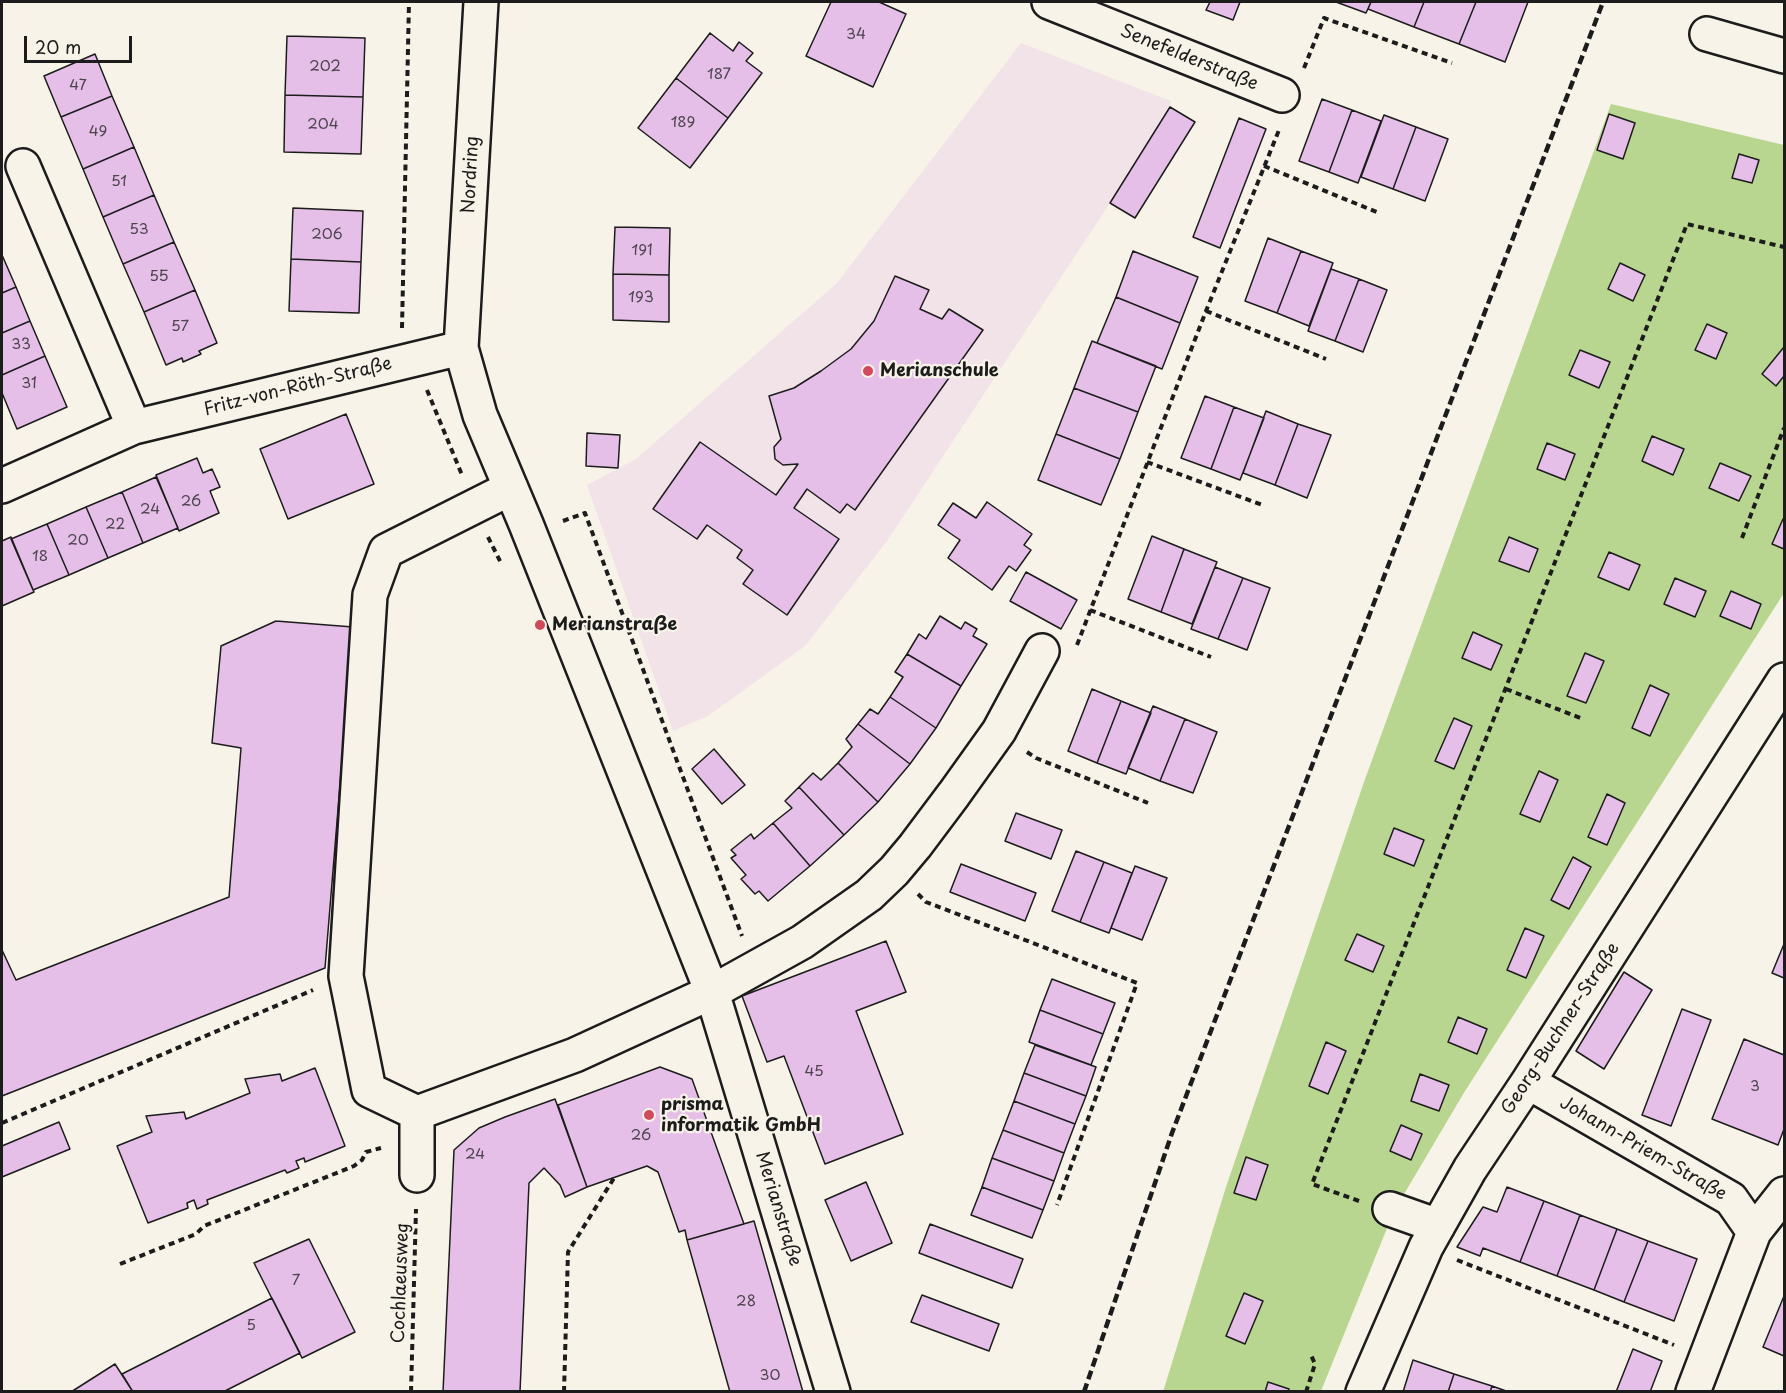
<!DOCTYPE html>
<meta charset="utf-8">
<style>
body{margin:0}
#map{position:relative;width:1786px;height:1393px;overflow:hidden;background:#f7f3e8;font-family:"Playpen Sans",sans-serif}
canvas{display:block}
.frame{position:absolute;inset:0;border:3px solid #1c1c1c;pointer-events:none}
.scale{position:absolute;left:24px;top:36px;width:108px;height:27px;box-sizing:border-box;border:3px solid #1c1c1c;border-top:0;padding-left:8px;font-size:18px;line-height:21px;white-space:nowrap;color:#1c1c1c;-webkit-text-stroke:4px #f7f3e8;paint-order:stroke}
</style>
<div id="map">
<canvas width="1786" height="1393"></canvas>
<div class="frame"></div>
<div class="scale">20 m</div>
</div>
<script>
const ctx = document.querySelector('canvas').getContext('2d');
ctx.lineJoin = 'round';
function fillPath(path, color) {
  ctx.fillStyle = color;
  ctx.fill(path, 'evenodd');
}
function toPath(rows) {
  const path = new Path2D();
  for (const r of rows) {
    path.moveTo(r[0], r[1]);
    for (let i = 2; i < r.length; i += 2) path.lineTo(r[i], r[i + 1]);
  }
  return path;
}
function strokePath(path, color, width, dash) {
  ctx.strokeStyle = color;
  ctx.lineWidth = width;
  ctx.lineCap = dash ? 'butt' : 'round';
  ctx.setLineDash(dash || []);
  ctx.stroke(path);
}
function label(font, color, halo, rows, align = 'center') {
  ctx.font = font + ' "Playpen Sans",sans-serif';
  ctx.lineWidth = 4.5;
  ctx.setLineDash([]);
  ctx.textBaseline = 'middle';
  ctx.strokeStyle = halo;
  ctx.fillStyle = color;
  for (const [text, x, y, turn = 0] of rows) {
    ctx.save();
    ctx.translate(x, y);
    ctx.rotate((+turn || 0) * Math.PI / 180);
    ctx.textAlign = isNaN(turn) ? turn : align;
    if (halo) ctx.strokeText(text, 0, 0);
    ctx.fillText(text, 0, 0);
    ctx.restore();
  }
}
const built = toPath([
 [1021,43,1171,101,1170,107,1110,203,887,541,805,646,708,716,673,731,587,485,636,459,837,283]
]);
const green = toPath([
 [1611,104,1784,145,1784,593,1465,1091,1394,1211,1321,1391,1163,1392,1226,1187,1364,782]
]);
const building = toPath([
 [831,2,879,2,906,14,873,87,806,56,831,2],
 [1210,2,1240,2,1233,20,1206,10,1210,2],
 [1336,2,1371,2,1366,13,1336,2],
 [1371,2,1424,2,1414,27,1368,9,1371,2],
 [1424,2,1476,2,1459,44,1414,27,1424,2],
 [1476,2,1528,2,1505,62,1459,44,1476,2],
 [710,33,733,51,739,42,753,53,746,61,762,73,728,118,676,78,710,33],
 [287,36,365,38,363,97,285,95,287,36],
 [95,54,112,96,61,117,44,76,95,54],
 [676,78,728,118,690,168,638,128,676,78],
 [285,95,363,97,361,154,284,152,285,95],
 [112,96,134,147,83,169,61,117,112,96],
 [1322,99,1352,110,1329,172,1299,161,1322,99],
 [1170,107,1195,122,1135,218,1110,203,1170,107],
 [1352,110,1381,121,1358,183,1329,172,1352,110],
 [1609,114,1635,123,1623,159,1597,150,1609,114],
 [1384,115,1416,127,1393,189,1361,177,1384,115],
 [1239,118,1266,129,1220,248,1193,237,1239,118],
 [1416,127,1448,139,1425,201,1393,189,1416,127],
 [134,147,154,195,103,217,83,169,134,147],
 [1739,154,1759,160,1752,183,1732,178,1739,154],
 [154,195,174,242,123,264,103,217,154,195],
 [293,208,363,211,361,262,291,259,293,208],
 [615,227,670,228,669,275,613,274,615,227],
 [1268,238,1301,251,1277,313,1245,301,1268,238],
 [174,242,195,290,144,312,123,264,174,242],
 [1133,251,1198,277,1180,323,1116,297,1133,251],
 [1301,251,1333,263,1309,326,1277,313,1301,251],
 [2,255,16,287,2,293,2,255],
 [291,259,361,262,359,313,289,311,291,259],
 [1620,263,1645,275,1633,301,1608,289,1620,263],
 [1331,269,1359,279,1335,341,1308,331,1331,269],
 [613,274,669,275,669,322,613,320,613,274],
 [895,276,929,290,920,309,942,319,949,309,983,330,855,510,847,504,840,513,807,489,794,508,839,539,787,615,743,584,753,570,737,558,742,550,707,525,697,539,653,509,700,442,776,495,798,464,783,465,775,459,774,447,781,439,769,396,794,388,821,371,851,349,874,321,895,276],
 [1359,279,1387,290,1363,352,1335,341,1359,279],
 [16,287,30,321,2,333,2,293,16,287],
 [195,290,217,343,199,351,201,354,183,362,182,358,166,365,144,312,195,290],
 [1116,297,1180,323,1162,369,1097,343,1116,297],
 [30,321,45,356,2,375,2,333,30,321],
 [1707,324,1727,333,1716,359,1695,350,1707,324],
 [1092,341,1156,366,1138,412,1074,388,1092,341],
 [1784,347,1784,376,1776,386,1762,374,1784,347],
 [1580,350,1610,362,1599,388,1569,375,1580,350],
 [45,356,67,407,17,429,2,393,2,375,45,356],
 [1074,388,1138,412,1120,459,1056,434,1074,388],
 [1205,396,1234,407,1211,469,1181,458,1205,396],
 [1234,407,1264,418,1240,480,1211,469,1234,407],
 [1266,411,1298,424,1275,485,1243,473,1266,411],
 [346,414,374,484,288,519,260,449,346,414],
 [1298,424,1331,435,1307,498,1275,485,1298,424],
 [587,433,620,435,618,468,586,466,587,433],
 [1056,434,1120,459,1101,505,1038,480,1056,434],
 [1652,436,1684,449,1673,475,1642,461,1652,436],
 [1547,443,1575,454,1565,480,1537,469,1547,443],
 [197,458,203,473,212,469,220,487,210,491,219,513,179,531,156,475,197,458],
 [1720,463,1751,476,1739,501,1709,488,1720,463],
 [156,477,178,528,143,543,122,492,156,477],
 [122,492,143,543,108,558,86,507,122,492],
 [987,502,1032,534,1024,545,1031,550,1016,571,1009,566,992,590,948,558,960,540,938,525,953,503,976,518,987,502],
 [86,507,108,558,69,575,47,524,86,507],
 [1783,519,1784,520,1784,549,1772,544,1783,519],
 [47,524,69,575,33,590,11,539,47,524],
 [1152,536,1184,549,1161,612,1128,599,1152,536],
 [11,537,34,592,2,606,2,541,11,537],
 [1509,537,1538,549,1529,572,1499,561,1509,537],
 [1184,549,1217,562,1192,624,1161,612,1184,549],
 [1609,552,1640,565,1629,590,1598,577,1609,552],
 [1215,567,1243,578,1218,639,1191,629,1215,567],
 [1026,572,1077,600,1061,629,1010,601,1026,572],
 [1243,578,1270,588,1247,650,1218,639,1243,578],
 [1675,578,1706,591,1695,617,1664,604,1675,578],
 [1731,591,1761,604,1751,629,1720,616,1731,591],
 [940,616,961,629,965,622,977,629,973,636,987,644,961,686,907,654,919,634,926,639,940,616],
 [276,621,353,627,325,968,2,1096,2,950,16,980,229,897,241,748,212,743,221,646,276,621],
 [1473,632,1502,645,1491,670,1462,658,1473,632],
 [1585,653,1604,661,1586,703,1567,696,1585,653],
 [907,654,961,686,936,728,890,697,903,677,895,672,907,654],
 [1650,685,1669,694,1650,736,1632,728,1650,685],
 [1092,689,1121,701,1097,763,1068,751,1092,689],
 [890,697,936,728,910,764,858,724,870,709,878,714,890,697],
 [1121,701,1151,713,1126,774,1097,763,1121,701],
 [1153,706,1185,719,1160,781,1128,768,1153,706],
 [1454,718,1472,726,1454,769,1435,761,1454,718],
 [1185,719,1217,732,1193,793,1160,781,1185,719],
 [858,724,910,764,878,802,838,763,852,747,846,739,858,724],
 [714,749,745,785,722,804,692,769,714,749],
 [838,763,878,802,844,835,799,787,813,773,821,780,838,763],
 [1539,771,1558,780,1540,822,1520,814,1539,771],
 [799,787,844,835,810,866,773,823,792,808,785,801,799,787],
 [1607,794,1625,803,1607,845,1588,837,1607,794],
 [1016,813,1062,830,1051,859,1005,841,1016,813],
 [773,823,810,866,768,901,759,891,755,894,741,879,746,875,731,858,736,855,731,850,751,834,754,839,773,823],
 [1394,828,1424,840,1414,866,1384,854,1394,828],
 [1076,851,1104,862,1080,922,1052,911,1076,851],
 [1573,857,1591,867,1569,909,1551,900,1573,857],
 [1104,862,1132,873,1109,933,1080,922,1104,862],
 [961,864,1036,893,1025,921,950,892,961,864],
 [1135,866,1167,878,1142,940,1111,928,1135,866],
 [1525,928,1544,936,1526,978,1507,970,1525,928],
 [1357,934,1384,946,1373,972,1345,960,1357,934],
 [886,941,906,992,856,1011,903,1134,825,1164,784,1056,767,1062,742,996,886,941],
 [1784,944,1784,978,1772,973,1784,944],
 [1624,972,1652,990,1604,1069,1576,1051,1624,972],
 [1052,979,1115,1003,1103,1034,1040,1010,1052,979],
 [1682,1009,1711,1020,1671,1126,1642,1115,1682,1009],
 [1040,1010,1103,1034,1091,1065,1029,1042,1040,1010],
 [1458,1017,1487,1029,1477,1054,1448,1042,1458,1017],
 [1744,1039,1784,1055,1784,1129,1778,1145,1712,1119,1744,1039],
 [1326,1042,1346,1051,1328,1094,1309,1086,1326,1042],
 [1035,1045,1096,1067,1086,1096,1024,1073,1035,1045],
 [660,1067,692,1079,744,1224,687,1240,685,1230,679,1232,658,1172,647,1166,587,1187,558,1105,660,1067],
 [315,1068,345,1146,305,1162,304,1158,296,1161,299,1168,287,1173,285,1170,207,1200,208,1204,197,1209,194,1200,187,1203,188,1208,148,1223,117,1146,152,1132,146,1116,184,1112,186,1119,250,1093,245,1079,280,1074,282,1081,315,1068],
 [1024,1073,1086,1096,1075,1124,1014,1101,1024,1073],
 [1420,1074,1449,1085,1439,1111,1411,1101,1420,1074],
 [555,1099,587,1187,565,1197,560,1185,544,1168,529,1183,520,1392,443,1392,454,1150,479,1128,505,1117,555,1099],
 [1014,1101,1075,1124,1064,1153,1003,1130,1014,1101],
 [59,1122,70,1149,2,1177,2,1146,59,1122],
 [1401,1125,1422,1134,1411,1160,1390,1151,1401,1125],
 [1003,1130,1064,1153,1054,1181,992,1158,1003,1130],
 [1246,1157,1268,1165,1256,1200,1234,1193,1246,1157],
 [992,1158,1054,1181,1043,1210,982,1187,992,1158],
 [866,1182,892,1243,851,1261,825,1200,866,1182],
 [982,1187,1043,1210,1032,1238,971,1215,982,1187],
 [1507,1187,1544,1201,1520,1262,1483,1248,1480,1256,1457,1247,1483,1207,1497,1212,1507,1187],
 [1544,1201,1580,1215,1557,1276,1520,1262,1544,1201],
 [1580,1215,1617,1229,1594,1290,1557,1276,1580,1215],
 [754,1221,803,1392,730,1392,687,1240,754,1221],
 [930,1224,1023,1259,1012,1288,919,1253,930,1224],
 [1617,1229,1648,1241,1624,1302,1594,1290,1617,1229],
 [309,1239,355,1332,302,1358,254,1263,309,1239],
 [1648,1241,1697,1259,1674,1321,1624,1302,1648,1241],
 [1244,1293,1263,1301,1245,1344,1226,1336,1244,1293],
 [922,1295,999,1324,989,1351,911,1322,922,1295],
 [1784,1296,1784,1356,1763,1347,1784,1296],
 [272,1298,300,1353,223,1392,133,1392,122,1374,272,1298],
 [1633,1349,1662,1361,1650,1392,1616,1392,1633,1349],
 [1413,1360,1454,1374,1448,1392,1403,1392,1413,1360],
 [115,1364,133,1392,71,1392,115,1364],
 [1454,1374,1492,1386,1490,1392,1448,1392,1454,1374],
 [1268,1382,1289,1389,1288,1392,1265,1392,1268,1382],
 [1492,1386,1509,1392,1490,1392,1492,1386]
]);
const path = toPath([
 [1304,68,1324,18,1452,63],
 [1264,166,1379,213],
 [1206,311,1326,359],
 [402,328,409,2],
 [427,390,462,475],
 [1147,462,1265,506],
 [563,521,585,513,742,936],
 [488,537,502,565],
 [1742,538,1784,428],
 [1090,610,1211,657],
 [1077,645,1206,311,1279,130],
 [1506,689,1583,719],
 [1027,752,1036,758,1148,803],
 [918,894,926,902,1137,983,1057,1205],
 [2,1123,313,990],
 [1359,1201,1312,1184,1687,224,1784,247],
 [1457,1260,1674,1345],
 [120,1264,196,1234,204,1226,354,1166,362,1160,366,1152,381,1148],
 [411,1392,416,1209],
 [564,1392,568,1252,614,1178],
 [1306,1392,1315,1364,1311,1355]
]);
const minor = toPath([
 [481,2,461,348,480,415,526,524,712,992,833,1392],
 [1049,2,1282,95],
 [1707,34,1784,56],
 [23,166,134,427],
 [2,486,134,427,461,348],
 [1528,1082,1731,1199,1754,1232,1693,1392],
 [417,1113,369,1090,346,976,370,595,386,551,511,488],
 [417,1175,417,1113,575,1055,712,992,802,942,869,895,894,871,915,846,954,794,999,731,1042,651],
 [1390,1209,1438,1226],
 [1754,1232,1784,1194],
 [1363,1392,1426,1247,1470,1169,1528,1082,1784,680]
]);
const rail = toPath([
 [1084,1392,1172,1133,1603,2]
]);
const markers = [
 [868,371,6,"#d1495b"],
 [540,625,6,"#d1495b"],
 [649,1115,6,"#d1495b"]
];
const numberNames = [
 ["34",856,35],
 ["202",325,67],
 ["187",719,75],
 ["47",78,86],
 ["189",683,123],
 ["204",323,125],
 ["49",98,132],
 ["51",119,182],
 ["53",139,230],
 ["206",327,235],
 ["191",642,251],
 ["55",159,277],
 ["193",641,298],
 ["57",180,327],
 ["33",21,345],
 ["31",29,384],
 ["26",191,502],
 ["24",150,510],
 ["22",115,525],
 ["20",78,541],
 ["18",40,557],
 ["45",814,1072],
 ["3",1755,1087],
 ["26",641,1136],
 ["24",475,1155],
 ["7",296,1281],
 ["28",746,1302],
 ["5",251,1326],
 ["30",770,1376]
];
const streetNames = [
 ["Senefelderstraße",1189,58,22],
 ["Nordring",471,175,-87],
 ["Fritz-von-Röth-Straße",298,387,-14],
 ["Georg-Buchner-Straße",1561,1029,-57],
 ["Johann-Priem-Straße",1643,1149,30],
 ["Merianstraße",778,1209,73],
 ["Cochlaeusweg",401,1283,-88]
];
const poiNames = [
 ["Merianschule",880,371],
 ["Merianstraße",552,625],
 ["prisma",661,1105],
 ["informatik GmbH",661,1126]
];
fillPath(built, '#f2e3e8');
fillPath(green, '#b8d68f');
fillPath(building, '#e5bfe8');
strokePath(building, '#1c1c1c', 1.5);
strokePath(minor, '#1c1c1c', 38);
strokePath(path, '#1c1c1c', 4, [6, 4.5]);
strokePath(minor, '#f7f3e8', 33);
strokePath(rail, '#1c1c1c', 4.5, [9, 4.5]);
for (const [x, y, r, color] of markers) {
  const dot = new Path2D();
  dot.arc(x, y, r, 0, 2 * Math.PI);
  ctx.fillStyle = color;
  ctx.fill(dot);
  strokePath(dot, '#f7f3e8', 2);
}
label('15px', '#4e454f', null, numberNames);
label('18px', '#1c1c1c', '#f7f3e8', streetNames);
label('bold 18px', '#1c1c1c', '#f7f3e8', poiNames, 'left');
</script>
